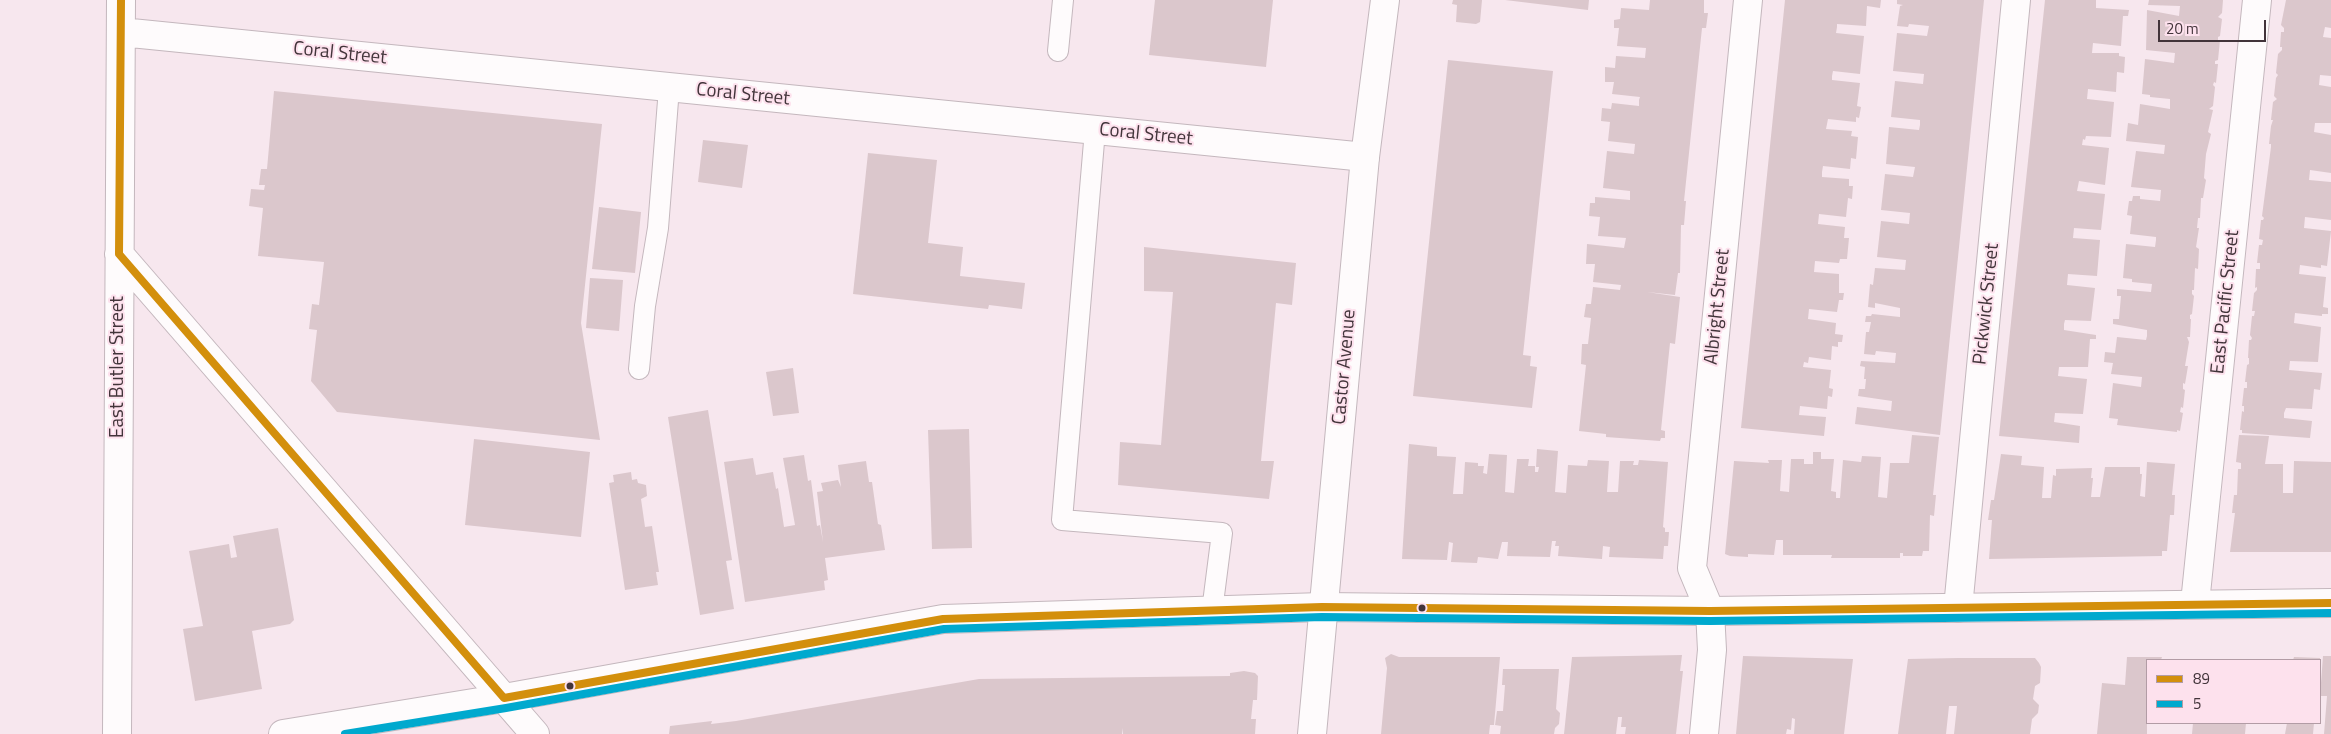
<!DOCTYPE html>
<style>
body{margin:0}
#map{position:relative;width:2331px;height:734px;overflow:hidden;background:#f7e7ee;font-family:"Titillium Web",sans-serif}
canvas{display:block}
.legend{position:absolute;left:2146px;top:659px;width:175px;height:65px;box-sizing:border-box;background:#fde1ed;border:1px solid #b29ca5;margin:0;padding:6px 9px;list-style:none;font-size:15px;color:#42343a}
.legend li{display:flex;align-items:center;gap:10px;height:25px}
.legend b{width:25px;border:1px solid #b29ca5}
.scale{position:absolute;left:2158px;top:20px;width:108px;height:22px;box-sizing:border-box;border:2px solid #42343a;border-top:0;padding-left:6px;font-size:15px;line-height:18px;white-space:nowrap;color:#42343a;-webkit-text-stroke:4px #fde1ed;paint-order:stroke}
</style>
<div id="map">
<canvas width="2331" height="734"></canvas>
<ul class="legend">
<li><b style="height:6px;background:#d38f0c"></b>89</li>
<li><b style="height:6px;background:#00a9ce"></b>5</li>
</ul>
<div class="scale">20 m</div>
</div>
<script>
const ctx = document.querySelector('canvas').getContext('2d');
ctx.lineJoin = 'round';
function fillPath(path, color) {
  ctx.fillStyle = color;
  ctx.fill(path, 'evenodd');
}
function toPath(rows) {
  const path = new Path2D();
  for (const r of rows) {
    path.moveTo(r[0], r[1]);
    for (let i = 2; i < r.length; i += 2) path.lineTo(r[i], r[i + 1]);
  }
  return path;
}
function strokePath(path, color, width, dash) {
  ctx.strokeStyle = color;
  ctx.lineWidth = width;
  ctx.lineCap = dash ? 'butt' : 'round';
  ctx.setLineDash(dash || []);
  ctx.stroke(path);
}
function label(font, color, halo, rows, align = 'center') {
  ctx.font = font + ' "Titillium Web",sans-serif';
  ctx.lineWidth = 4;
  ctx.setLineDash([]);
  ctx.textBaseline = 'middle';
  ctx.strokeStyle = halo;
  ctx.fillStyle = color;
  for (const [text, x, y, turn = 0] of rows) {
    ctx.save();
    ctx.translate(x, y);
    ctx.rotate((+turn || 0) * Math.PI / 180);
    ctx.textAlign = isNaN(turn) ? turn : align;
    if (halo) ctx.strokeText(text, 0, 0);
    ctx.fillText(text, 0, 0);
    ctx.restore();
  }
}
const building = toPath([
 [1155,0,1273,0,1266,67,1149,55],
 [1453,0,1482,0,1480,22,1476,24,1456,22,1457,5,1452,4],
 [1505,0,1589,0,1588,10],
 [1650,0,1704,0,1704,13,1708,13,1706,28,1702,28,1684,201,1686,201,1684,225,1681,225,1680,273,1678,273,1675,295,1647,292,1680,297,1675,344,1670,343,1661,430,1665,431,1665,438,1661,438,1660,441,1606,437,1606,434,1579,431,1586,365,1581,364,1582,344,1588,344,1591,318,1584,317,1586,304,1591,304,1593,287,1620,290,1621,285,1593,282,1595,264,1586,264,1587,244,1624,248,1626,238,1598,236,1600,217,1589,216,1590,203,1595,203,1595,197,1630,200,1630,191,1603,188,1607,151,1634,154,1635,144,1608,141,1610,122,1601,121,1602,108,1611,109,1612,103,1639,106,1639,100,1640,97,1612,94,1614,82,1605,82,1605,67,1615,68,1616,56,1645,58,1646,48,1617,46,1619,28,1614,28,1614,20,1620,19,1621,8,1649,10],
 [1785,0,1881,0,1880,8,1867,6,1866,26,1837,24,1837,27,1836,33,1864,36,1860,74,1833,71,1832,76,1832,80,1860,83,1857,106,1861,107,1859,118,1856,117,1856,122,1828,119,1826,129,1852,131,1851,136,1858,137,1856,159,1851,158,1850,169,1823,166,1822,172,1822,177,1849,179,1849,186,1853,186,1852,199,1848,198,1846,217,1819,214,1818,224,1845,227,1844,238,1849,238,1847,259,1840,259,1839,263,1815,261,1814,272,1839,274,1839,293,1844,293,1843,300,1839,300,1837,312,1809,309,1808,319,1836,323,1835,334,1843,335,1842,342,1838,342,1838,347,1832,346,1831,360,1809,357,1808,363,1804,362,1803,367,1831,370,1829,388,1833,389,1832,397,1828,396,1827,409,1800,406,1799,415,1826,417,1824,436,1741,428],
 [1897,0,1984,0,1940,435,1855,424,1857,407,1891,411,1892,401,1858,396,1859,389,1865,389,1866,379,1864,379,1865,367,1860,366,1861,361,1895,363,1896,353,1876,351,1875,355,1864,354,1866,332,1869,332,1871,322,1865,322,1866,316,1871,316,1872,314,1900,317,1900,308,1875,303,1875,308,1868,307,1870,284,1873,285,1875,268,1905,270,1906,260,1877,257,1881,221,1909,224,1910,213,1881,210,1885,174,1913,177,1915,167,1886,164,1889,127,1919,130,1920,125,1920,120,1891,117,1895,81,1923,84,1924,74,1893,71,1897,33,1927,36,1929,26,1909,24,1908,27,1897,26,1900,6,1903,5,1897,4],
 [2045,0,2096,0,2096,8,2129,10,2128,16,2123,16,2121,46,2093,43,2092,53,2119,53,2119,56,2125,57,2124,73,2117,72,2116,92,2088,89,2087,99,2114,102,2111,137,2086,136,2085,140,2083,139,2082,145,2109,148,2105,185,2079,181,2077,191,2105,194,2101,230,2074,228,2073,238,2100,240,2097,276,2068,274,2067,285,2095,288,2091,321,2065,320,2064,324,2064,330,2096,335,2096,339,2090,339,2088,367,2059,367,2058,376,2087,379,2083,414,2055,413,2054,422,2080,426,2079,443,1999,436],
 [2149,0,2223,0,2222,13,2218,17,2222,19,2220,36,2218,37,2218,40,2220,40,2218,60,2215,61,2215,64,2218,64,2216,83,2214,82,2213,85,2215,87,2213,106,2209,109,2213,110,2208,132,2211,134,2206,154,2204,178,2206,180,2203,198,2201,198,2200,218,2198,218,2197,228,2199,228,2196,247,2199,249,2198,269,2195,268,2194,290,2192,290,2192,294,2194,296,2192,314,2190,315,2190,319,2191,319,2190,337,2187,337,2189,342,2185,366,2188,366,2185,384,2183,383,2183,389,2185,390,2183,408,2181,407,2180,412,2183,413,2180,431,2177,430,2177,432,2117,425,2118,419,2109,418,2113,383,2141,387,2142,377,2111,374,2113,363,2104,362,2105,352,2115,353,2117,337,2146,340,2147,336,2147,330,2113,324,2113,319,2119,319,2121,296,2117,296,2117,289,2151,292,2152,284,2132,282,2132,279,2123,278,2126,244,2155,247,2156,240,2156,237,2130,234,2132,216,2127,215,2129,201,2132,201,2133,196,2140,196,2140,199,2160,201,2161,190,2131,187,2136,151,2164,154,2165,145,2126,141,2128,123,2138,125,2140,104,2170,109,2170,99,2150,97,2150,95,2142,94,2145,59,2174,63,2175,53,2146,50,2147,10,2179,16,2180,6,2148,5],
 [2286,0,2331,0,2331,28,2325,27,2323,37,2331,38,2331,76,2320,75,2319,85,2331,87,2331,123,2315,123,2314,132,2331,135,2331,173,2310,170,2309,180,2331,182,2331,220,2305,217,2304,228,2331,231,2327,266,2321,265,2321,268,2300,265,2299,274,2326,277,2323,307,2328,308,2328,314,2322,314,2322,316,2295,313,2294,323,2321,327,2318,362,2290,361,2289,370,2322,373,2320,390,2314,389,2312,409,2286,408,2284,413,2284,418,2312,421,2310,438,2242,433,2242,430,2240,430,2242,411,2244,412,2244,406,2242,406,2244,388,2247,388,2247,382,2245,382,2247,365,2249,364,2249,358,2248,358,2249,340,2251,340,2252,338,2250,335,2252,316,2254,316,2255,311,2252,311,2254,293,2257,290,2257,287,2255,288,2256,269,2260,269,2260,263,2257,263,2259,245,2262,245,2263,240,2259,239,2261,220,2263,220,2264,218,2262,216,2271,147,2271,144,2269,144,2271,126,2273,120,2271,120,2273,102,2277,99,2274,96,2276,78,2278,75,2276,73,2278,54,2282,50,2282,47,2280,47,2281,32,2284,32,2284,28,2281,25],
 [1448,60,1553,71,1523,355,1531,356,1530,366,1537,367,1532,408,1413,396],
 [274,91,602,124,581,323,600,440,337,412,311,381,317,330,309,329,312,304,319,305,324,262,258,256,263,208,249,206,251,189,264,190,265,185,259,185,261,169,267,169],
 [703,140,748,145,742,188,698,182],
 [868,153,937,160,928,243,963,247,960,276,1025,283,1022,309,989,305,988,309,853,294],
 [599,207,641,212,635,273,592,269],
 [1144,247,1296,263,1292,305,1276,303,1261,461,1274,461,1269,499,1118,485,1120,442,1161,445,1173,292,1144,291],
 [590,278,623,280,619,331,586,328],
 [793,368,799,413,773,416,766,372],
 [708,410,732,560,726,561,734,609,700,615,668,417],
 [969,429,972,548,932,549,928,430],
 [1912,435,1939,437,1933,495,1936,495,1934,516,1930,515,1929,551,1923,551,1922,556,1903,556,1903,553,1900,553,1900,558,1831,558,1832,555,1783,555,1783,540,1776,540,1774,555,1748,554,1748,557,1730,556,1725,554,1734,461,1769,463,1768,460,1782,460,1780,491,1789,492,1791,459,1804,459,1804,464,1813,464,1813,452,1821,452,1821,459,1834,459,1831,491,1836,492,1836,498,1840,498,1843,460,1861,462,1862,456,1881,457,1878,497,1887,498,1890,463,1909,463],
 [2239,435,2269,436,2265,464,2283,464,2283,493,2293,493,2294,461,2331,462,2331,552,2230,552,2235,513,2232,513,2234,495,2237,495,2238,469,2241,469,2241,463,2236,462],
 [474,439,590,452,581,537,465,525],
 [1409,444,1437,447,1437,456,1456,457,1453,494,1463,494,1465,462,1478,463,1478,466,1484,466,1483,473,1487,474,1489,454,1507,455,1505,492,1514,493,1517,459,1529,459,1528,466,1535,466,1535,472,1538,472,1539,467,1536,467,1537,449,1558,451,1555,492,1566,493,1568,465,1587,466,1588,460,1609,461,1607,492,1618,492,1620,461,1634,461,1633,465,1638,465,1639,460,1668,462,1663,527,1665,528,1665,532,1669,532,1668,546,1664,546,1663,559,1609,557,1610,547,1603,546,1602,559,1558,556,1559,546,1555,546,1556,541,1552,541,1550,557,1507,556,1508,542,1502,542,1498,559,1478,557,1477,563,1451,562,1453,543,1449,542,1447,560,1402,559],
 [2001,454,2022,456,2021,465,2044,467,2042,498,2051,498,2053,475,2056,476,2056,469,2092,468,2091,478,2093,478,2091,497,2100,497,2105,467,2140,467,2140,474,2142,474,2140,496,2145,497,2147,462,2175,464,2172,495,2175,495,2174,515,2170,515,2167,551,2162,551,2162,556,1989,559,1992,520,1988,520,1991,500,1994,500],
 [804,455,808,481,811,480,817,526,820,525,823,542,817,492,823,491,821,483,838,480,841,487,838,465,866,461,869,482,872,482,878,524,881,525,885,550,825,558,828,580,824,581,825,590,745,602,724,462,753,458,756,475,773,472,776,489,778,488,784,527,795,525,783,458],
 [631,472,632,480,637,479,638,483,646,485,647,496,641,499,645,527,652,526,659,572,656,572,658,585,625,590,609,483,614,482,613,475],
 [278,528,294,620,290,624,252,631,262,689,195,701,183,629,203,626,189,551,229,544,231,558,237,557,233,536],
 [1391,654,1399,657,1500,657,1494,725,1490,725,1489,734,1381,734,1387,668,1385,658],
 [1682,655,1680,671,1683,671,1676,734,1625,734,1626,727,1621,727,1622,717,1618,717,1616,734,1564,734,1572,657],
 [1743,656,1853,659,1844,734,1794,734,1795,719,1792,718,1791,730,1787,729,1786,734,1736,734],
 [2323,656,2331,656,2331,734,2324,734,2327,696,2320,696],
 [2127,657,2162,657,2161,660,2147,660,2147,734,2097,734,2102,683,2125,685],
 [2294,657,2320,658,2320,660,2293,660],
 [1958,658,2035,658,2039,663,2041,667,2040,683,2035,686,2033,699,2039,705,2038,713,2032,719,2030,734,1954,734,1957,706,1949,706,1946,734,1898,734,1908,659],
 [1503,669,1559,669,1556,709,1560,713,1559,724,1555,728,1554,734,1500,734,1501,726,1495,725,1497,711,1503,711,1505,685,1502,685],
 [1244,671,1255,673,1258,676,1257,700,1253,700,1251,719,1256,719,1255,734,1123,734,1123,728,1122,734,669,734,670,726,712,721,711,724,736,721,979,679,1230,676,1230,673],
 [2193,723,2246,723,2245,734,2192,734],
 [2287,723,2314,723,2313,734,2285,734]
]);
const lane = toPath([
 [1058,51,1063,0],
 [1095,130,1062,520,1222,533,1212,611],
 [639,369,645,306,658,228,669,88]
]);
const street = toPath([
 [121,32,1365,157],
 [119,254,535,734],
 [2195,603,2257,0],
 [1958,608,2016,0],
 [117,734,121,0],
 [1704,734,1712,650,1710,611,1692,568,1748,0]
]);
const secondary = toPath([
 [283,734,504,698,943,619,1322,607,1710,611,2331,603]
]);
const primary = toPath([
 [1312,734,1365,157,1385,0]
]);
const bus1 = toPath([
 [121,0,119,254,504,698,943,619,1322,607,1710,611,2331,603]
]);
const bus2 = toPath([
 [345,734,506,708,944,629,1322,617,1710,621,2331,613]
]);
const markers = [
 [1422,608,4.5,"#42343a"],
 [570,686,4.5,"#42343a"]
];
const streetNames = [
 ["Coral Street",340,54,6],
 ["Coral Street",743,95,6],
 ["Coral Street",1146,135,6],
 ["East Pacific Street",2226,302,-84],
 ["Pickwick Street",1987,304,-84],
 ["Albright Street",1718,307,-84],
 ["East Butler Street",118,367,-90],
 ["Castor Avenue",1345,367,-85]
];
fillPath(building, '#dbc7cc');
strokePath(lane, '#c4b7bd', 22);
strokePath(street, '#c4b7bd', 30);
strokePath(secondary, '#c4b7bd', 30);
strokePath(primary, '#c4b7bd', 30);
strokePath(lane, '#fefbfc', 20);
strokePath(street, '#fefbfc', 28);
strokePath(secondary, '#fefbfc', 28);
strokePath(primary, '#fefbfc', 28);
strokePath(bus1, '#d38f0c', 8);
strokePath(bus2, '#00a9ce', 8);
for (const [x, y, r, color] of markers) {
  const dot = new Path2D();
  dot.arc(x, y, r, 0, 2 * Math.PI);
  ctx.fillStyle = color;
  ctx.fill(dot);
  strokePath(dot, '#fde1ed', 2);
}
label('19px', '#42343a', '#fde1ed', streetNames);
</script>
